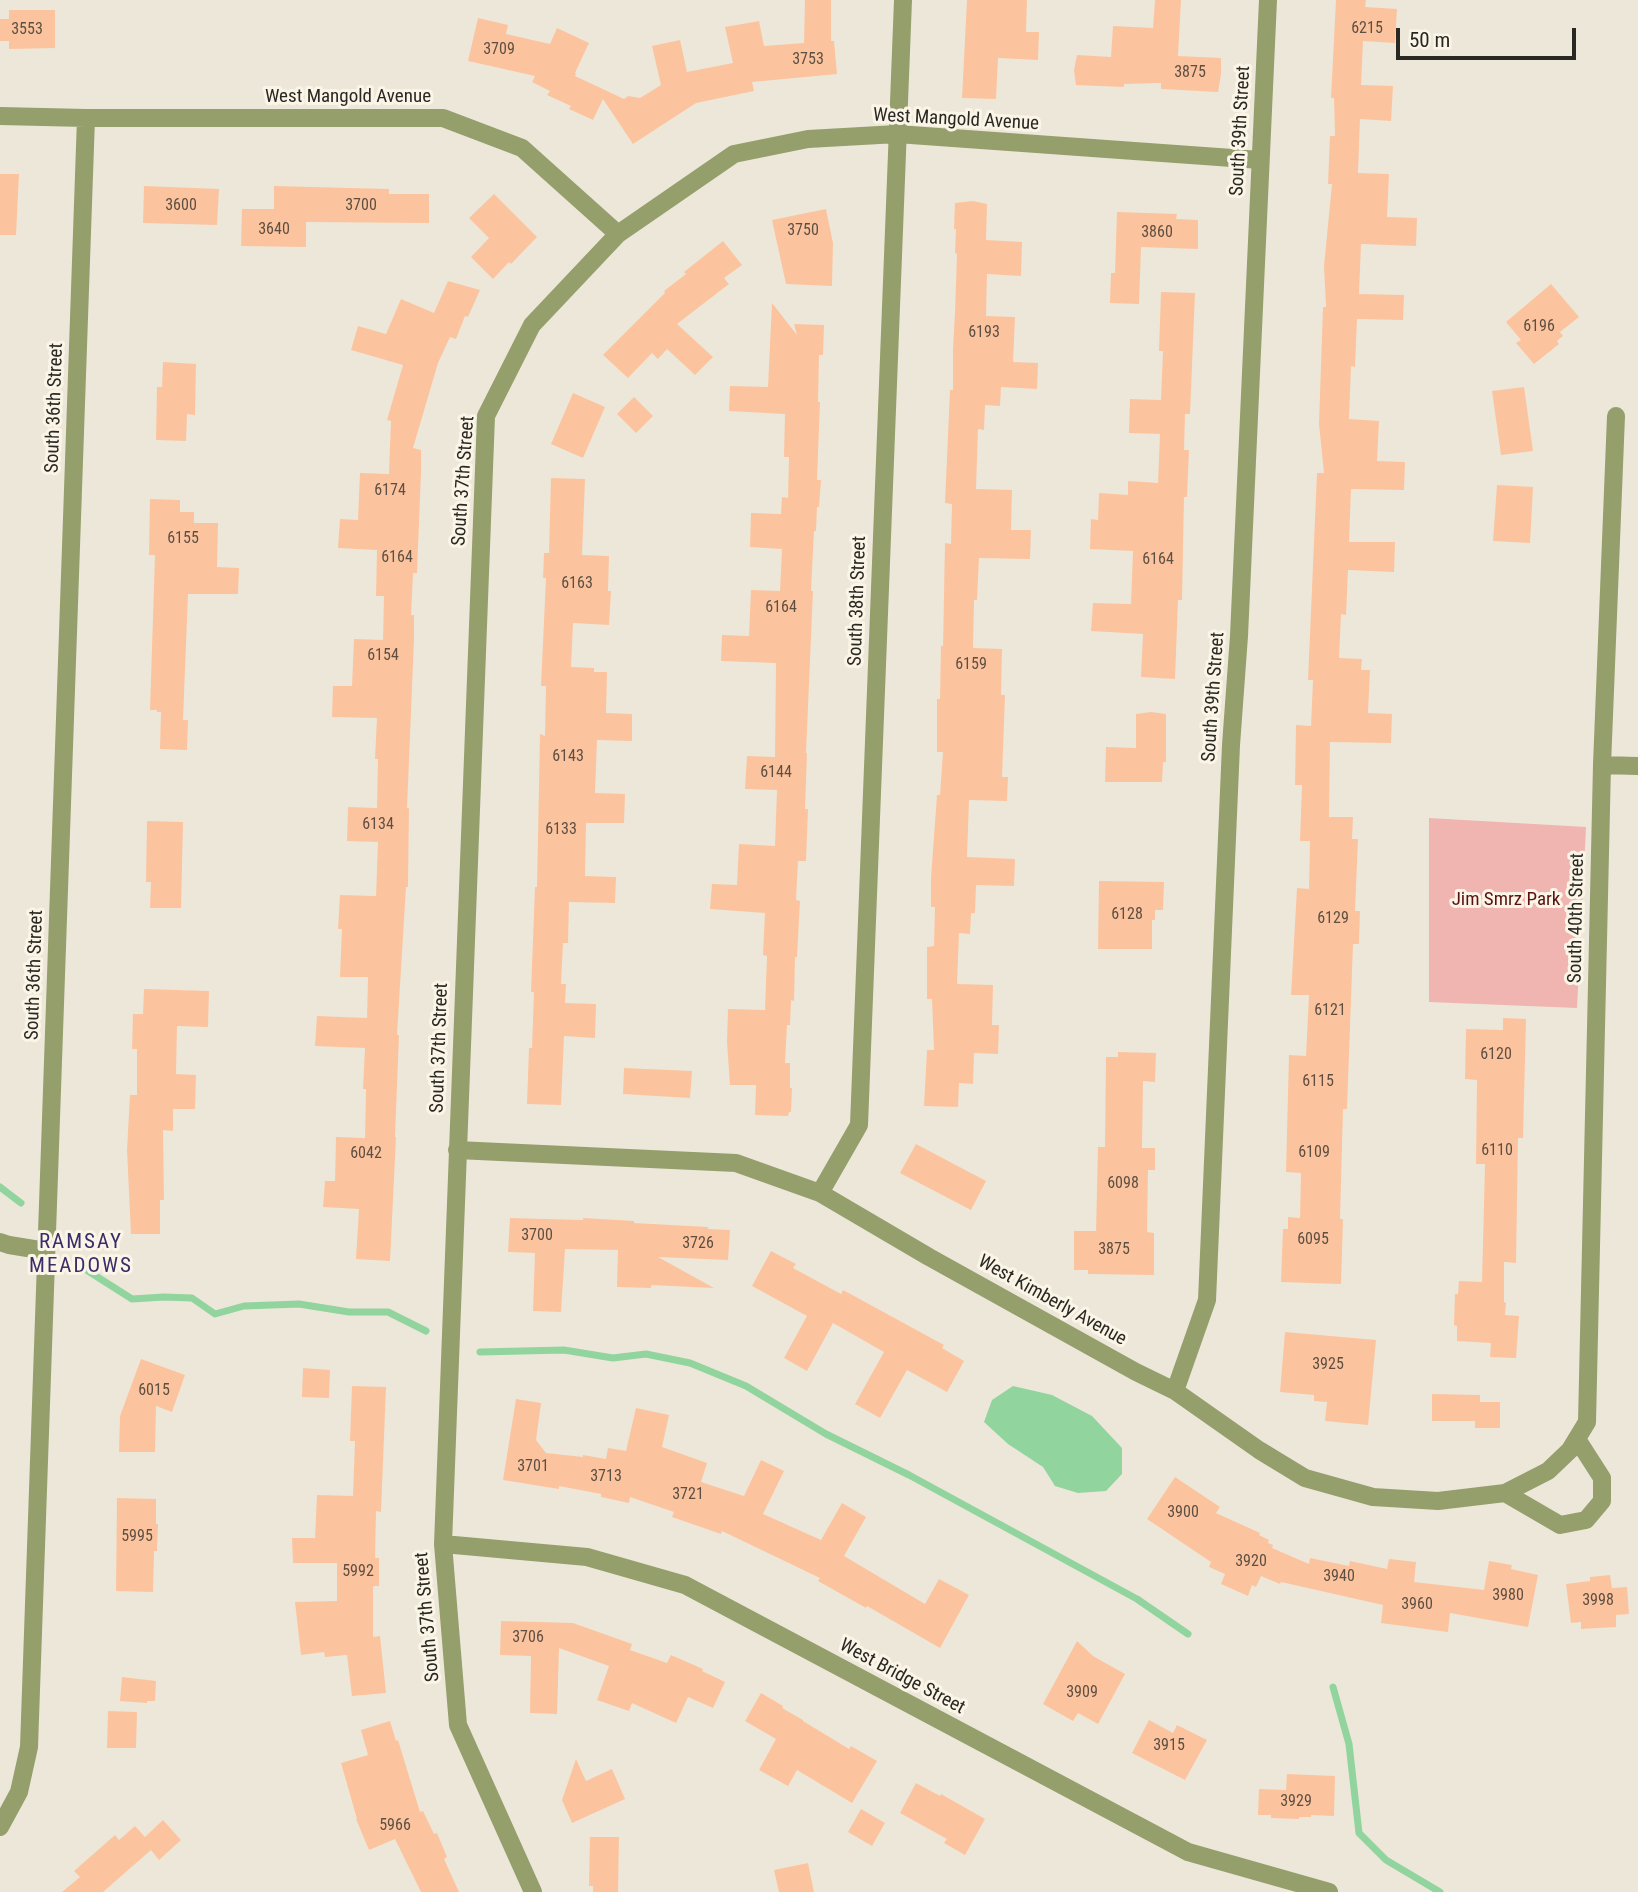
<!DOCTYPE html>
<style>
body{margin:0}
#map{position:relative;width:1638px;height:1892px;overflow:hidden;background:#ede7da;font-family:"Roboto Condensed",sans-serif}
canvas{display:block}
.scale{position:absolute;left:1396px;top:28px;width:180px;height:32px;box-sizing:border-box;border:4px solid #2a2823;border-top:0;padding-left:9px;font-size:21px;line-height:24px;white-space:nowrap;color:#2a2823;-webkit-text-stroke:5px #fbf5e7;paint-order:stroke}
</style>
<div id="map">
<canvas width="1638" height="1892"></canvas>
<div class="scale">50 m</div>
</div>
<script>
const ctx = document.querySelector('canvas').getContext('2d');
ctx.lineJoin = 'round';
function fillPath(path, color) {
  ctx.fillStyle = color;
  ctx.fill(path, 'evenodd');
}
function toPath(rows) {
  const path = new Path2D();
  for (const r of rows) {
    path.moveTo(r[0], r[1]);
    for (let i = 2; i < r.length; i += 2) path.lineTo(r[i], r[i + 1]);
  }
  return path;
}
function strokePath(path, color, width, dash) {
  ctx.strokeStyle = color;
  ctx.lineWidth = width;
  ctx.lineCap = dash ? 'butt' : 'round';
  ctx.setLineDash(dash || []);
  ctx.stroke(path);
}
function label(font, color, halo, rows, align = 'center') {
  ctx.font = font + ' "Roboto Condensed",sans-serif';
  ctx.lineWidth = 6;
  ctx.setLineDash([]);
  ctx.textBaseline = 'middle';
  ctx.strokeStyle = halo;
  ctx.fillStyle = color;
  for (const [text, x, y, turn = 0] of rows) {
    ctx.save();
    ctx.translate(x, y);
    ctx.rotate((+turn || 0) * Math.PI / 180);
    ctx.textAlign = isNaN(turn) ? turn : align;
    if (halo) ctx.strokeText(text, 0, 0);
    ctx.fillText(text, 0, 0);
    ctx.restore();
  }
}
const green = toPath([
 [1429,818,1586,827,1577,1008,1429,1002]
]);
const water = toPath([
 [1013,1386,1052,1395,1092,1416,1122,1448,1122,1474,1106,1491,1078,1493,1055,1486,1043,1467,1008,1444,984,1422,992,1400]
]);
const stream = toPath([
 [0,1187,21,1203],
 [88,1271,132,1299,164,1297,192,1298,215,1314,244,1306,299,1304,349,1312,388,1312,426,1331],
 [480,1352,564,1350,613,1358,646,1354,690,1363,746,1386,826,1434,909,1475,1137,1599,1188,1634],
 [1333,1687,1349,1744,1359,1833,1386,1860,1440,1892]
]);
const building = toPath([
 [805,0,831,0,831,41,834,41,837,74,752,82,754,91,696,103,633,144,603,99,593,120,569,109,571,106,547,95,550,91,532,82,535,76,468,61,478,18,508,25,506,34,550,44,557,28,589,43,575,73,576,73,575,76,624,99,628,96,640,98,661,85,652,46,680,40,687,72,733,63,725,27,759,21,764,46,804,43],
 [967,0,1027,0,1026,32,1039,32,1038,60,998,58,996,99,962,98],
 [1155,0,1181,0,1178,56,1221,58,1221,74,1218,92,1161,89,1161,83,1124,84,1124,87,1076,85,1074,70,1077,55,1111,57,1113,26,1153,28],
 [1336,0,1366,0,1365,7,1397,9,1395,43,1363,41,1361,85,1393,86,1391,121,1360,119,1358,173,1389,174,1387,217,1417,218,1416,246,1361,244,1359,294,1404,295,1403,320,1357,319,1355,367,1351,366,1349,419,1379,421,1377,461,1405,462,1404,490,1351,489,1349,542,1395,542,1394,572,1348,570,1346,615,1341,614,1339,658,1362,659,1361,670,1370,670,1368,713,1392,714,1391,743,1330,742,1329,817,1353,817,1352,839,1358,839,1355,911,1360,911,1359,944,1353,944,1347,1109,1343,1109,1340,1219,1343,1219,1341,1284,1281,1282,1283,1229,1288,1229,1288,1217,1300,1218,1301,1173,1286,1172,1289,1055,1306,1056,1309,995,1291,995,1297,888,1309,889,1310,841,1300,841,1302,785,1295,785,1296,725,1311,726,1313,680,1308,680,1317,473,1324,473,1319,424,1323,307,1326,307,1324,266,1332,184,1328,184,1330,136,1335,136,1334,98,1331,98],
 [9,10,55,10,55,48,9,49,9,41,0,41,0,19,9,19],
 [0,174,19,174,16,235,0,235],
 [144,186,219,189,217,225,143,223],
 [274,186,389,189,389,194,429,194,429,223,306,222,306,247,241,246,242,209,274,209],
 [494,194,537,237,511,264,509,262,493,279,471,257,489,238,469,218],
 [973,201,987,204,986,240,1022,242,1021,276,987,274,986,316,1015,317,1013,362,1038,363,1037,389,1001,387,1000,406,985,405,984,430,978,429,976,489,1012,490,1011,530,1031,530,1030,559,979,558,977,600,974,600,973,648,1002,649,1001,695,1005,695,1002,777,1008,777,1007,801,969,800,967,857,1015,859,1014,886,976,885,975,913,971,913,970,934,959,933,957,984,993,985,992,1025,999,1025,998,1054,974,1053,973,1084,959,1083,958,1107,924,1106,927,1050,934,1050,932,999,927,999,927,947,934,946,935,907,931,907,931,878,937,795,940,795,943,752,937,752,937,699,940,699,941,646,943,646,945,543,951,544,952,504,945,503,950,390,953,390,953,349,955,312,957,254,955,253,956,229,954,229,955,203],
 [826,209,833,243,832,286,786,284,772,220],
 [1117,212,1177,214,1176,219,1198,220,1198,249,1141,247,1139,304,1110,303,1111,273,1115,273],
 [723,241,742,265,724,278,729,284,677,324,713,357,695,375,667,349,658,359,652,353,628,378,603,355,665,293,664,291,686,274,684,272],
 [448,281,480,290,468,317,465,316,456,339,450,337,438,363,413,448,421,450,421,472,417,573,413,573,411,615,414,615,414,639,407,808,409,808,408,887,406,887,397,1035,399,1035,395,1137,396,1137,390,1261,356,1259,359,1209,323,1207,325,1181,335,1181,336,1137,365,1138,366,1089,363,1089,365,1048,315,1046,317,1016,367,1018,368,977,340,977,342,929,338,929,340,895,376,896,378,842,347,841,348,807,377,808,378,759,375,759,377,718,332,717,333,686,352,686,354,639,383,640,384,596,376,596,377,550,338,548,340,519,358,520,360,473,389,474,391,421,387,420,403,365,351,350,358,326,386,334,401,299,434,313],
 [1551,284,1579,317,1560,332,1563,336,1557,341,1559,344,1534,364,1516,343,1521,340,1506,322],
 [1161,292,1195,293,1190,414,1185,414,1184,450,1189,450,1187,497,1184,497,1182,600,1178,600,1175,679,1141,677,1143,634,1091,631,1093,603,1131,604,1133,551,1090,549,1091,519,1098,520,1099,493,1128,495,1128,481,1158,483,1160,434,1129,433,1130,399,1161,400,1163,351,1159,351],
 [772,303,797,335,794,324,824,325,823,355,819,355,818,402,820,402,817,480,821,480,819,507,817,507,816,531,814,531,811,591,813,591,806,753,807,753,805,809,808,809,806,861,798,861,796,900,800,901,797,957,795,957,794,1001,791,1000,790,1025,787,1025,785,1063,790,1063,790,1088,792,1088,791,1112,789,1112,788,1116,755,1115,756,1085,730,1085,727,1042,728,1009,765,1010,767,956,763,955,765,913,710,909,712,884,737,885,739,844,775,846,777,790,745,789,747,756,775,757,776,663,721,661,722,635,749,636,751,590,780,591,782,549,750,547,751,513,781,514,782,497,788,498,789,457,784,457,785,414,729,411,730,386,768,387],
 [163,362,196,364,195,415,187,414,186,441,156,440,157,387,162,387],
 [1524,387,1533,451,1501,455,1492,391],
 [573,393,605,407,583,458,551,444],
 [634,397,653,416,636,433,617,414],
 [551,478,585,479,582,555,609,556,608,591,611,591,609,625,573,623,571,667,594,668,594,672,607,672,606,713,632,714,632,741,597,740,595,793,625,794,624,823,586,823,585,876,616,877,615,903,569,902,568,943,563,943,561,984,566,984,565,1003,596,1004,595,1038,564,1036,561,1105,527,1104,529,1048,532,1048,534,992,531,992,535,887,537,887,540,734,545,736,546,686,541,686,546,578,543,578,544,553,549,553],
 [1497,485,1533,487,1530,543,1493,541],
 [150,499,180,500,180,512,194,512,194,523,218,523,217,567,239,568,238,594,188,594,183,720,188,720,187,750,160,749,161,712,157,712,157,710,150,710,155,555,149,555],
 [1151,712,1166,714,1166,762,1163,762,1162,782,1105,782,1106,747,1136,748,1136,714],
 [147,821,183,822,181,908,150,908,151,882,146,882],
 [1099,881,1164,882,1163,910,1155,910,1155,920,1152,920,1152,949,1098,949],
 [144,989,209,991,208,1027,177,1026,176,1074,196,1075,195,1109,173,1109,173,1131,163,1130,164,1200,160,1200,160,1234,131,1234,127,1150,130,1095,137,1095,137,1049,132,1049,133,1014,143,1014],
 [1503,1018,1526,1019,1523,1138,1518,1138,1516,1263,1504,1262,1504,1302,1506,1303,1505,1315,1519,1316,1516,1358,1490,1357,1491,1343,1457,1341,1457,1326,1454,1325,1455,1294,1458,1294,1459,1281,1482,1282,1485,1164,1476,1164,1477,1080,1465,1079,1466,1029,1503,1030],
 [1118,1052,1156,1053,1155,1082,1143,1081,1142,1148,1155,1148,1155,1170,1148,1170,1147,1232,1154,1233,1154,1275,1088,1274,1088,1270,1074,1270,1074,1231,1096,1231,1098,1147,1105,1147,1106,1057,1118,1057],
 [624,1068,692,1071,690,1098,623,1094],
 [916,1144,986,1181,971,1210,900,1173],
 [510,1218,583,1220,583,1218,634,1221,634,1223,708,1227,708,1229,730,1230,728,1260,658,1257,714,1288,651,1285,651,1288,617,1287,618,1250,565,1249,561,1312,533,1311,535,1253,508,1252],
 [771,1251,796,1264,793,1268,841,1294,843,1290,944,1345,942,1348,964,1361,947,1392,907,1370,880,1418,855,1404,884,1352,833,1323,807,1371,784,1358,807,1316,752,1286],
 [1285,1332,1376,1340,1368,1425,1325,1421,1327,1402,1314,1401,1314,1395,1280,1392],
 [141,1359,185,1375,172,1412,156,1406,155,1452,119,1452,120,1416],
 [303,1368,330,1370,329,1398,302,1397],
 [352,1386,386,1387,381,1512,376,1511,375,1558,379,1558,379,1586,373,1586,373,1637,380,1636,386,1693,352,1696,347,1655,325,1657,324,1652,301,1655,295,1602,337,1601,337,1563,293,1563,292,1538,315,1538,317,1495,353,1496,355,1441,350,1441],
 [1432,1394,1480,1395,1480,1402,1500,1402,1500,1428,1475,1428,1475,1421,1432,1421],
 [516,1399,541,1403,536,1440,546,1453,583,1457,583,1455,606,1459,608,1448,626,1451,636,1408,669,1415,662,1447,707,1463,701,1482,744,1496,761,1460,784,1471,763,1514,821,1540,842,1503,866,1517,844,1556,925,1604,939,1579,969,1595,940,1648,867,1606,866,1608,818,1581,820,1578,722,1531,721,1534,672,1517,674,1512,630,1497,629,1503,601,1497,601,1494,559,1486,559,1489,503,1480],
 [1175,1477,1220,1507,1216,1513,1260,1533,1259,1535,1269,1540,1268,1543,1273,1545,1272,1548,1309,1564,1310,1558,1349,1566,1350,1561,1387,1569,1389,1559,1416,1562,1414,1582,1484,1590,1489,1561,1512,1565,1511,1569,1538,1575,1528,1627,1450,1613,1448,1632,1381,1623,1383,1605,1281,1582,1280,1584,1261,1576,1256,1587,1252,1585,1248,1596,1221,1584,1225,1574,1209,1567,1211,1562,1147,1519],
 [117,1498,156,1499,156,1524,158,1524,157,1551,154,1551,153,1592,116,1591],
 [1610,1575,1612,1588,1627,1587,1629,1614,1616,1615,1616,1627,1581,1629,1581,1622,1571,1623,1566,1584,1590,1581,1590,1577],
 [501,1621,573,1623,632,1644,630,1650,667,1663,671,1655,703,1669,702,1671,725,1682,713,1708,688,1697,676,1723,632,1703,629,1711,597,1700,609,1666,559,1648,557,1714,530,1713,531,1656,500,1655],
 [1077,1641,1093,1656,1125,1674,1098,1724,1078,1713,1073,1721,1043,1704],
 [122,1677,156,1681,155,1701,147,1701,147,1703,120,1701],
 [761,1693,783,1706,782,1708,803,1720,803,1721,849,1749,851,1746,877,1761,852,1803,797,1770,788,1786,759,1770,776,1739,745,1721],
 [108,1711,137,1712,136,1748,107,1748],
 [1149,1720,1173,1733,1177,1725,1207,1740,1185,1780,1132,1753],
 [390,1721,396,1741,398,1740,420,1812,423,1811,434,1834,437,1833,447,1857,444,1859,459,1892,421,1892,395,1839,369,1850,356,1819,357,1819,341,1763,368,1755,361,1730],
 [576,1759,586,1781,612,1769,625,1799,572,1823,562,1800],
 [1287,1774,1335,1776,1334,1816,1311,1815,1311,1817,1299,1817,1299,1819,1271,1818,1271,1815,1258,1815,1259,1789,1286,1790],
 [916,1783,940,1796,941,1794,985,1819,965,1855,944,1843,947,1839,900,1813],
 [861,1809,885,1823,872,1846,848,1832],
 [163,1820,181,1840,159,1860,151,1850,103,1892,62,1892,80,1877,74,1871,115,1835,119,1840,135,1826,145,1837],
 [590,1837,619,1837,618,1892,593,1892,593,1886,589,1886],
 [808,1863,814,1892,779,1892,774,1870]
]);
const street = toPath([
 [0,116,86,118,443,118,522,148,618,234,734,154,808,139,897,134,1260,160],
 [1602,765,1638,766],
 [457,1150,736,1163,820,1193,929,1257,1136,1372,1175,1391,1259,1450,1305,1478,1373,1497,1438,1501,1505,1493,1548,1471,1570,1450,1587,1422,1602,765,1616,416],
 [820,1193,859,1125,903,0],
 [0,1242,9,1245,46,1251],
 [1175,1391,1207,1300,1231,745,1239,636,1268,0],
 [1505,1493,1560,1525,1586,1520,1602,1501,1602,1478,1577,1439],
 [443,1544,587,1557,685,1585,1188,1852,1329,1892],
 [0,1827,19,1792,29,1747,86,118],
 [533,1892,458,1725,443,1544,486,416,532,325,618,234]
]);
const numberNames = [
 ["6215",1367,29],
 ["3553",27,30],
 ["3709",499,50],
 ["3753",808,60],
 ["3875",1190,73],
 ["3600",181,206],
 ["3700",361,206],
 ["3640",274,230],
 ["3750",803,231],
 ["3860",1157,233],
 ["6196",1539,327],
 ["6193",984,333],
 ["6174",390,491],
 ["6155",183,539],
 ["6164",397,558],
 ["6164",1158,560],
 ["6163",577,584],
 ["6164",781,608],
 ["6154",383,656],
 ["6159",971,665],
 ["6143",568,757],
 ["6144",776,773],
 ["6134",378,825],
 ["6133",561,830],
 ["6128",1127,915],
 ["6129",1333,919],
 ["6121",1330,1011],
 ["6120",1496,1055],
 ["6115",1318,1082],
 ["6110",1497,1151],
 ["6109",1314,1153],
 ["6042",366,1154],
 ["6098",1123,1184],
 ["3700",537,1236],
 ["6095",1313,1240],
 ["3726",698,1244],
 ["3875",1114,1250],
 ["3925",1328,1365],
 ["6015",154,1391],
 ["3701",533,1467],
 ["3713",606,1477],
 ["3721",688,1495],
 ["3900",1183,1513],
 ["5995",137,1537],
 ["3920",1251,1562],
 ["5992",358,1572],
 ["3940",1339,1577],
 ["3980",1508,1596],
 ["3998",1598,1601],
 ["3960",1417,1605],
 ["3706",528,1638],
 ["3909",1082,1693],
 ["3915",1169,1746],
 ["3929",1296,1802],
 ["5966",395,1826]
];
const streetNames = [
 ["West Mangold Avenue",348,97],
 ["West Mangold Avenue",956,120,3],
 ["South 39th Street",1241,131,-87],
 ["South 36th Street",55,408,-88],
 ["South 37th Street",464,481,-86],
 ["South 38th Street",858,601,-88],
 ["South 39th Street",1214,697,-86],
 ["South 40th Street",1577,918,-89],
 ["South 36th Street",35,975,-88],
 ["South 37th Street",440,1048,-88],
 ["West Kimberly Avenue",1052,1301,29],
 ["South 37th Street",428,1617,-95],
 ["West Bridge Street",902,1677,28]
];
const parkNames = [
 ["Jim Smrz Park",1506,900]
];
const neighbourhoodNames = [
 ["RAMSAY",81,1243],
 ["MEADOWS",81,1267]
];
fillPath(green, '#f0b5b0');
fillPath(water, '#91d49e');
strokePath(stream, '#91d49e', 7);
fillPath(building, '#fcc49e');
strokePath(street, '#949f6c', 18);
label('16px', '#5e4f42', null, numberNames);
label('19px', '#2a2823', '#fbf5e7', streetNames);
label('19px', '#5a1113', '#fbf5e7', parkNames);
ctx.letterSpacing = '2px';
label('21px', '#3a2d68', '#fbf5e7', neighbourhoodNames);
ctx.letterSpacing = '0px';
</script>
